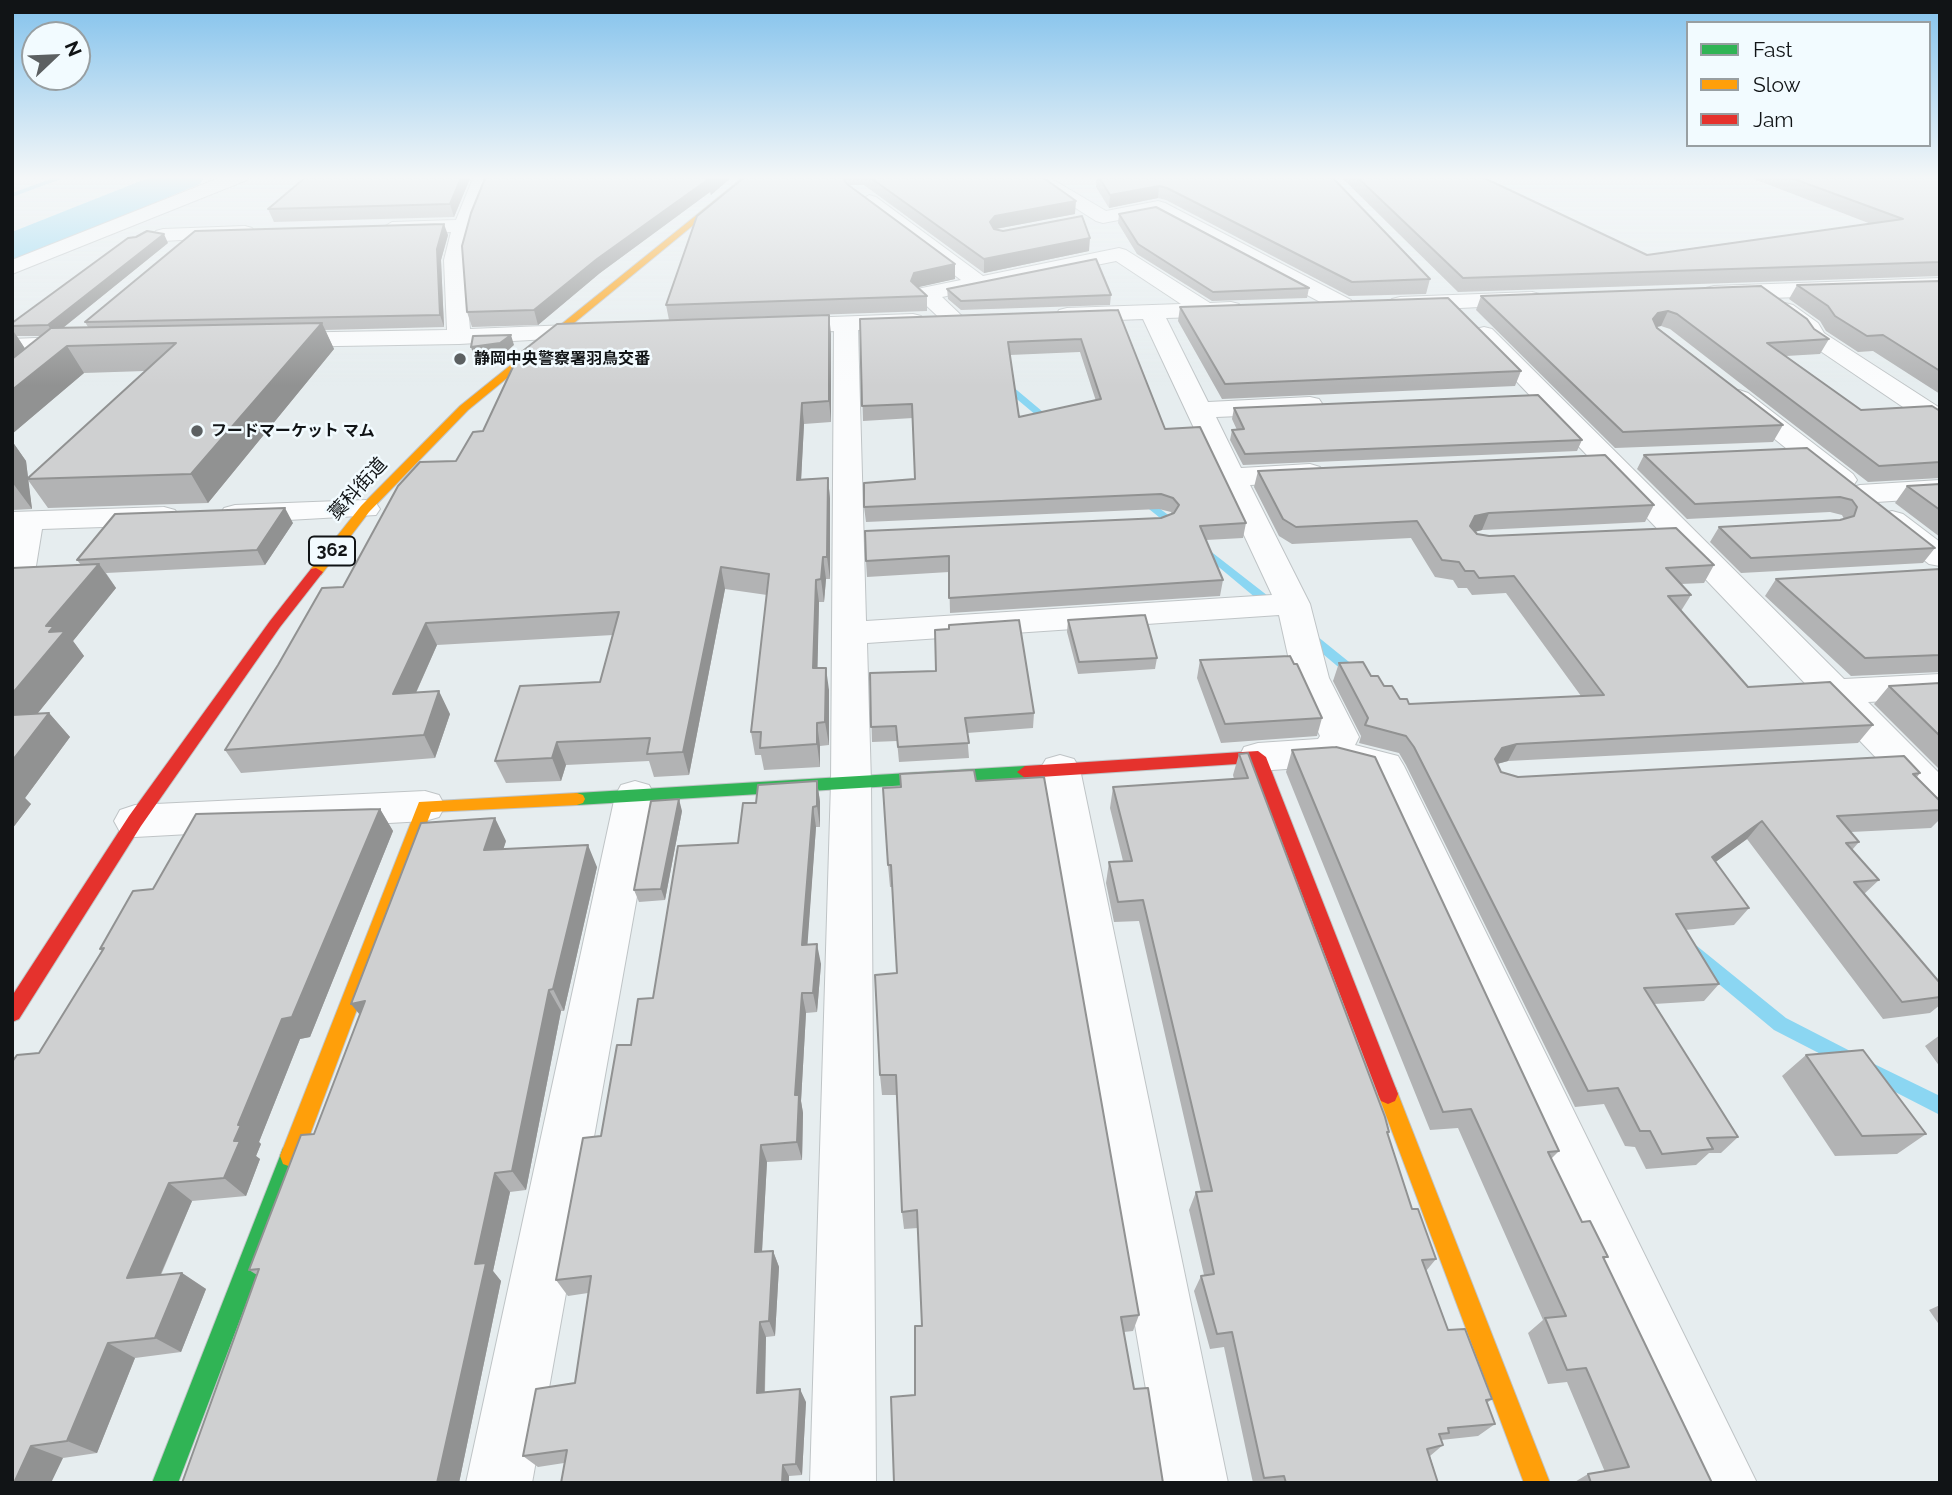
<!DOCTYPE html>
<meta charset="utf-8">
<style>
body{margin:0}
#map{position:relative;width:1952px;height:1495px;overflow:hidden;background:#e6edef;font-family:Raleway,sans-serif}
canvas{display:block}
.frame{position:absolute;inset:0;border:14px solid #111416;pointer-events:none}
.legend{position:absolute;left:1686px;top:21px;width:245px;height:126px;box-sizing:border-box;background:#f2fbff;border:2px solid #989fa2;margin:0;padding:9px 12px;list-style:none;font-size:21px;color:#111416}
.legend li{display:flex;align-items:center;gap:14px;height:35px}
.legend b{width:35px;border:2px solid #989fa2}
.north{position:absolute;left:21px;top:21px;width:70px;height:70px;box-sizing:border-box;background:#f2fbff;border:2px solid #989fa2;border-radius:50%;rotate:67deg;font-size:19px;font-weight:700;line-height:28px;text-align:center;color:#111416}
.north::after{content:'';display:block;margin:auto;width:24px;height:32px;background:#5c6062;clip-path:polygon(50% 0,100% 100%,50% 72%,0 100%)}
</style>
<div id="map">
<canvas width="1952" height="1495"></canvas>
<div class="frame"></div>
<ul class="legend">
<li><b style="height:9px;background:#30b455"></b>Fast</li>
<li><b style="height:9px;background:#ff9f0a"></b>Slow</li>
<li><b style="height:9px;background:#e5322d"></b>Jam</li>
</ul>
<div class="north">N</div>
</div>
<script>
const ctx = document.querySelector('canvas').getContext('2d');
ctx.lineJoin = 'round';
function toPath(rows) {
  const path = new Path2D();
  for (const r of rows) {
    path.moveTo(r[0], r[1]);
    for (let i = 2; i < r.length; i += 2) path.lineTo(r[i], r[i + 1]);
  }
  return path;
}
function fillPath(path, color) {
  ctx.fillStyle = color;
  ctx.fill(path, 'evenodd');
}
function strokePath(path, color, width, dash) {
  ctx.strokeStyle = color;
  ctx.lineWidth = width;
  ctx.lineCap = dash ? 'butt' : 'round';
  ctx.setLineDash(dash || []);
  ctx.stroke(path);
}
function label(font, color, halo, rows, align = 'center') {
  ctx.font = font + ' Raleway,"Noto Sans JP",sans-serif';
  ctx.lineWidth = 5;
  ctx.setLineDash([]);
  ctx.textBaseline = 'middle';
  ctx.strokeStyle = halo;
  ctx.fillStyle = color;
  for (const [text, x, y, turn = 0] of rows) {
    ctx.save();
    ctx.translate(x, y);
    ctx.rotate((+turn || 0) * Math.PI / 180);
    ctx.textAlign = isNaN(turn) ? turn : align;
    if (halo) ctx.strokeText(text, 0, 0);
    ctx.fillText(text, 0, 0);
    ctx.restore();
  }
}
const stream = toPath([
 [59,176,69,176,12,197,12,193,59,176],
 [1000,381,1006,381,1055,422,1055,426,1049,426,1000,385,1000,381],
 [1143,496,1183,526,1183,530,1175,530,1139,501,1138,499,1143,496],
 [1200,543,1277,603,1279,606,1277,609,1269,609,1196,548,1196,544,1200,543],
 [1308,631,1312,632,1359,670,1361,673,1359,676,1349,676,1304,638,1302,635,1308,631],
 [1691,944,1697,946,1786,1018,1856,1054,1859,1060,1856,1066,1850,1068,1844,1066,1774,1030,1685,956,1683,951,1685,946,1691,944],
 [1868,1061,1940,1096,1940,1115,1862,1075,1859,1069,1862,1063,1868,1061]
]);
const river = toPath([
 [153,176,205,176,200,184,27,256,12,260,12,232,153,176]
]);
const street = toPath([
 [224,176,250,176,247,180,12,274,12,260,224,176],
 [474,176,492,176,473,226,464,260,470,329,594,324,602,326,606,331,602,336,459,344,277,347,269,345,265,340,269,335,277,333,447,330,444,260,451,232,392,234,382,228,392,222,456,220,474,176],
 [1025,176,1047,176,1106,211,1158,201,1165,203,1351,300,1354,305,1351,310,1343,312,1335,310,1155,213,1103,223,1096,221,1025,176],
 [869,195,876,197,983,276,1119,248,1126,250,1210,303,1231,302,1239,304,1242,309,1239,314,1231,316,1166,318,1208,402,1310,397,1319,399,1323,405,1319,411,1310,413,1216,417,1241,468,1310,464,1320,467,1324,473,1320,479,1310,482,1250,485,1310,604,1329,678,1359,737,1355,745,1398,756,1404,766,1757,1483,1690,1483,1369,776,1329,766,1258,771,1244,767,1239,757,1244,747,1258,743,1318,739,1320,736,1293,678,1279,615,867,643,871,783,876,1483,810,1483,831,783,834,331,777,333,769,331,765,326,769,321,777,319,913,314,921,316,925,321,921,326,913,328,858,330,866,621,1272,595,1143,319,1067,322,1059,320,1056,315,1059,310,1067,308,1181,304,1116,261,942,297,965,319,962,324,946,324,914,294,917,289,961,280,862,205,860,201,869,195],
 [245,226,252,228,255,232,252,236,163,241,156,239,153,235,156,231,163,229,245,226],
 [1940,278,1940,292,1714,300,1706,298,1703,293,1706,288,1714,286,1940,278],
 [1532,292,1540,294,1543,299,1540,304,1400,311,1392,309,1389,304,1392,299,1400,297,1532,292],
 [1785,303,1793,305,1818,323,1824,333,1940,408,1940,428,1931,426,1807,342,1801,332,1774,310,1777,305,1785,303],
 [1484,327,1492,329,1844,679,1940,674,1940,698,1868,702,1940,774,1940,814,1926,810,1476,339,1472,334,1476,329,1484,327],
 [84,336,92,338,96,343,92,348,12,353,12,339,84,336],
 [1739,390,1748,393,1853,474,1857,480,1853,486,1843,489,1833,486,1730,403,1726,398,1730,393,1739,390],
 [1940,480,1940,498,1860,503,1850,500,1845,494,1850,488,1860,485,1940,480],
 [365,500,376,503,380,509,376,515,235,523,224,520,220,514,224,508,235,505,365,500],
 [164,507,175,510,179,516,175,522,164,525,42,529,36,566,23,581,12,584,12,512,164,507],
 [1892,511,1903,514,1940,542,1940,566,1929,564,1881,526,1877,520,1881,514,1892,511],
 [1060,755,1074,759,1080,769,1228,1483,1162,1483,1040,769,1046,759,1060,755],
 [635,781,649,785,655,796,532,1483,466,1483,615,796,621,785,635,781],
 [425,791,439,795,445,806,439,817,425,821,135,837,120,832,114,821,120,810,135,805,425,791]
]);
const fast = toPath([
 [1025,766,1033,772,1025,778,577,805,571,803,569,799,571,795,577,793,1025,766],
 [291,1145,299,1148,302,1156,178,1483,152,1483,280,1156,283,1148,291,1145]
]);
const slow = toPath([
 [745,176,753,176,468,410,369,512,321,575,311,575,311,569,361,506,460,406,745,176],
 [577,793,583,795,585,799,583,803,577,805,431,812,299,1164,291,1167,283,1164,280,1156,419,802,577,793],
 [1388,1084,1395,1087,1398,1094,1550,1483,1524,1483,1378,1094,1381,1087,1388,1084]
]);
const jam = toPath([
 [316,568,323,572,280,627,141,826,19,1019,12,1022,12,996,129,816,270,621,311,569,316,568],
 [1258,751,1266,757,1398,1094,1395,1101,1388,1104,1381,1101,1378,1094,1252,763,1025,778,1017,772,1025,766,1258,751]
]);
const wall = toPath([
 [307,176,471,176,454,217,274,222,268,209],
 [486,176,733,176,711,195,710,192,600,273,538,325,472,327,467,312],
 [746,176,1041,176,1075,214,996,229,1089,251,984,273,864,185,849,185,955,264,955,279,917,287,927,296,927,311,727,318,831,334,831,422,804,424,801,479,828,478,830,499,830,579,826,579,824,602,819,602,817,668,829,690,829,745,820,746,820,767,764,770,761,755,755,755,751,732,767,595,725,589,689,775,654,777,649,761,566,765,561,781,506,783,495,761,600,682,613,635,437,645,416,693,450,714,435,758,241,773,225,750,343,587,483,431,669,320,666,305],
 [1097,176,1331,176,1430,279,1426,294,1349,296,1166,200,1158,198,1109,208,1096,187],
 [1340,176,1480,176,1647,255,1871,224,1746,176,1940,176,1940,276,1458,292],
 [1119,214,1309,288,1307,298,1212,301,1137,254,1118,223],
 [448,235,441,260,444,327,325,330,334,349,208,503,48,508,28,480,32,509,12,510,12,441,26,461,28,478,145,371,84,373,12,434,12,323,168,243,63,328,88,327,85,322],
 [17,336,42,336,25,349],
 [1940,281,1940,394,1873,351,1858,352,1826,331,1820,321,1789,299,1797,285],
 [1761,286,1814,329,1829,339,1820,354,1786,356,1861,410,1940,411,1940,478,1868,482,1670,329,1661,326,1657,327,1783,425,1773,442,1615,448,1476,310,1481,296],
 [947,289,1111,295,1110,305,961,310,948,299],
 [1180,307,1521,371,1515,386,1222,399,1178,321],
 [1118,310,1165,429,1246,523,1243,538,1206,540,1223,580,1220,596,950,613,949,572,867,577,866,561,1161,518,1172,514,1171,512,1159,509,866,522,864,507,915,479,913,418,863,421,860,319],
 [1080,352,1096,401,1019,417,1010,355],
 [1234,408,1582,440,1577,451,1243,465,1230,440,1232,430,1237,430,1232,419],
 [1807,448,1935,548,1923,563,1741,573,1710,542,1719,527,1840,520,1844,519,1842,515,1830,512,1687,519,1637,469,1644,455],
 [1258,471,1654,505,1645,522,1482,530,1475,532,1477,534,1714,565,1704,583,1681,584,1691,595,1681,611,1748,687,1873,725,1858,743,1508,761,1497,764,1501,772,1518,777,1920,773,1917,777,1940,801,1940,819,1931,828,1851,832,1859,842,1852,850,1879,880,1864,894,1940,983,1940,1005,1930,1013,1883,1019,1747,839,1715,862,1749,908,1734,925,1685,930,1719,984,1704,1001,1654,1004,1738,1137,1721,1153,1709,1153,1696,1165,1646,1169,1635,1147,1625,1146,1604,1104,1575,1107,1406,765,1399,753,1359,743,1361,736,1333,681,1339,663,1371,676,1400,699,1409,704,1581,696,1506,593,1472,595,1467,588,1458,588,1453,580,1435,577,1411,538,1292,544,1279,536,1254,487],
 [1940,484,1940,537,1895,503,1907,486],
 [293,523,265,565,106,573,116,588,73,641,84,656,38,713,49,713,70,737,25,798,31,804,12,829,12,568,81,565,77,560],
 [1940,569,1940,672,1851,676,1765,596,1776,579],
 [1068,620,1157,658,1155,669,1078,674,1067,632],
 [1200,660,1294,664,1322,718,1317,736,1221,743,1197,678],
 [870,673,1034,713,1033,728,967,733,969,758,899,762,897,741,872,742],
 [1940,683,1940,770,1874,704,1889,686],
 [1292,750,1559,1151,1551,1159,1582,1222,1608,1257,1604,1259,1712,1483,1573,1483,1588,1474,1605,1472,1567,1382,1548,1384,1528,1333,1543,1320,1458,1128,1430,1130,1286,772],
 [1239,754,1389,1132,1388,1134,1412,1209,1436,1259,1426,1271,1448,1330,1492,1399,1487,1403,1495,1424,1478,1436,1441,1440,1443,1445,1430,1456,1438,1483,1253,1483,1224,1347,1210,1349,1194,1291,1201,1276,1204,1275,1189,1210,1196,1192,1201,1192,1139,921,1114,922,1106,883,1109,862,1123,861,1110,808,1113,787,1234,779,1233,775],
 [817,781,820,802,820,827,816,827,807,944,821,964,817,1012,806,1013,801,1101,803,1113,802,1160,767,1162,762,1252,773,1251,779,1267,775,1336,766,1337,765,1393,806,1402,802,1475,789,1476,564,1463,538,1467,523,1456,575,1383,588,1293,568,1296,556,1280,631,1045,653,998,738,843,756,803],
 [976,781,1139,1315,1133,1331,1124,1332,915,1395,922,1326,918,1228,904,1229,902,1212,897,1095,882,1095,880,1075,897,973,893,887,890,887,888,865],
 [380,809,393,831,310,1037,300,1039,259,1142,261,1144,256,1156,260,1159,246,1196,192,1201,161,1275,182,1273,206,1289,181,1352,135,1358,97,1453,63,1458,12,1483,39,1053,102,951,100,949,153,889],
 [682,811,665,900,639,902,634,890],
 [506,841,503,849,597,867,564,1011,561,1011,526,1190,510,1192,493,1271,501,1281,459,1483,182,1483,257,1275,249,1270,314,1134],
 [1940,1035,1940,1067,1925,1046],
 [1806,1055,1926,1134,1897,1154,1835,1156,1782,1076],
 [1940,1305,1940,1326,1929,1310]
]);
const shadedWall = toPath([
 [462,176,471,176,454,217,450,204],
 [715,176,733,176,711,195,710,192,600,273,538,325,534,310,597,259,710,178],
 [1159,186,1158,198,1109,208,1110,195],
 [1076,201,1075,214,995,229,990,222,995,216],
 [444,224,448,235,441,260,444,327,440,315,437,249],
 [164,234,168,243,54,335,48,325],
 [1090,238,1089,251,984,273,984,259],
 [955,264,955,279,915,288,911,281,914,273],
 [1668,311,1661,326,1651,328,1653,319,1658,313],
 [829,315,831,334,831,422,829,401],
 [322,323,334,349,208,503,191,474],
 [12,329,30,356,12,371],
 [511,335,514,345,504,354,474,357,471,347],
 [67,346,84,373,12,434,12,390],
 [802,403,804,424,800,501,797,480],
 [12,441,26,461,32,509,12,482],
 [828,478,830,499,830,579,827,557],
 [285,508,293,523,265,565,257,550],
 [1489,513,1482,530,1469,533,1470,526,1475,516],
 [823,557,826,579,824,602,821,579],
 [99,564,116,588,73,641,84,656,16,740,12,736,12,694,46,626],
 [721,567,725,589,689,775,683,752],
 [816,580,819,602,817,691,813,668],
 [426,623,437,645,405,717,393,694],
 [826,668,829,690,829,745,825,722],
 [439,691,450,714,435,758,424,735],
 [49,713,70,737,25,798,31,804,12,829,12,761],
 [817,723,820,746,820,767,817,744],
 [557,742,566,765,561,781,552,758],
 [1517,744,1508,761,1493,765,1495,759,1502,748],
 [817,781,820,802,820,827,817,806],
 [679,799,682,811,665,900,661,889],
 [813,807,816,827,806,965,802,945],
 [380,809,393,831,310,1037,300,1039,259,1142,261,1144,256,1156,260,1159,246,1196,224,1178,238,1125,282,1019],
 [495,818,506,841,496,872,484,850],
 [1762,821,1747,839,1698,875,1712,857],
 [588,845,597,867,564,1011,553,989],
 [817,944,821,964,817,1012,813,993],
 [549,990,561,1011,526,1190,512,1171],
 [802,993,806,1013,801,1101,803,1113,802,1160,797,1142,795,1095],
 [365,1001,368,1025,351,1004],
 [761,1145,767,1162,761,1268,755,1252],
 [495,1173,510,1192,493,1271,501,1281,459,1483,437,1483,475,1264],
 [169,1183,192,1201,152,1294,127,1278],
 [773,1251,779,1267,775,1336,769,1321],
 [182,1273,206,1289,181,1352,155,1338],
 [760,1322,766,1337,764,1406,757,1393],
 [108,1343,135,1358,97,1453,67,1441],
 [800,1389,806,1402,802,1475,796,1464],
 [31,1446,63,1458,51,1483,14,1483],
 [783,1465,789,1476,789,1483,782,1483]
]);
const building = toPath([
 [307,176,462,176,450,204,268,209,307,176],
 [486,176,715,176,708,182,710,178,597,259,534,310,467,312,462,246,471,213,486,176],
 [746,176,845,176,843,178,847,184,955,264,914,273,911,281,927,296,666,305,697,216,746,176],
 [868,176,1041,176,1076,201,995,216,990,222,994,229,1003,231,1082,216,1090,238,984,259,868,176],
 [1098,176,1331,176,1430,279,1352,282,1167,188,1159,186,1110,195,1098,176],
 [1356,176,1480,176,1647,255,1903,219,1786,176,1940,176,1940,262,1463,278,1356,176],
 [1156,207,1309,288,1213,292,1138,244,1119,214,1156,207],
 [444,224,437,249,440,315,85,322,195,231,444,224],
 [147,231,164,234,48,325,12,326,12,323,128,238,136,237,147,231],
 [1096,259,1111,295,961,301,947,289,1096,259],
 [1940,281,1940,371,1883,335,1867,336,1835,316,1828,306,1797,285,1940,281],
 [1761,286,1807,319,1814,329,1829,339,1767,343,1861,410,1932,406,1940,411,1940,462,1879,466,1677,314,1668,311,1658,313,1653,319,1657,328,1783,425,1623,432,1481,296,1761,286],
 [1448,298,1521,371,1225,384,1180,307,1448,298],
 [1118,310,1165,429,1200,427,1246,523,1200,526,1223,580,949,598,949,556,866,561,865,531,1161,518,1174,513,1179,505,1173,498,1161,494,864,507,864,483,915,479,912,404,862,406,860,319,1118,310],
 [1081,339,1101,399,1019,417,1008,342,1081,339],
 [829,315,829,401,802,403,797,480,828,478,827,557,823,557,821,579,816,580,813,668,826,668,825,722,817,723,817,744,760,748,761,732,751,732,769,574,721,567,683,752,647,754,650,738,557,742,552,758,495,761,520,686,600,682,619,612,426,623,393,694,439,691,424,735,225,750,278,665,322,588,343,587,398,486,420,462,456,461,473,432,483,431,519,354,557,324,829,315],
 [322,323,191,474,27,479,176,343,67,346,12,390,12,359,51,328,322,323],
 [511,335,500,343,471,347,473,336,511,335],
 [1538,395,1582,440,1245,454,1232,430,1244,429,1234,408,1538,395],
 [1807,448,1935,548,1751,558,1719,527,1840,520,1854,516,1857,507,1852,500,1840,497,1695,504,1644,455,1807,448],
 [1605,455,1654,505,1489,513,1475,516,1470,526,1477,534,1489,536,1676,528,1714,565,1666,568,1691,595,1668,596,1748,687,1830,682,1873,725,1517,744,1502,748,1495,759,1501,772,1518,777,1904,756,1920,773,1913,774,1940,801,1940,810,1837,816,1859,842,1846,843,1879,880,1854,882,1940,983,1940,997,1902,1002,1762,821,1712,857,1749,908,1676,914,1719,984,1644,988,1738,1137,1707,1138,1713,1149,1662,1154,1650,1131,1640,1131,1618,1088,1588,1091,1414,747,1406,736,1365,725,1368,718,1339,663,1363,662,1371,676,1378,676,1384,686,1392,686,1400,699,1407,699,1409,704,1604,695,1514,576,1479,578,1474,571,1465,571,1459,562,1442,560,1417,521,1296,527,1283,519,1258,471,1605,455],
 [1940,484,1940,510,1907,486,1940,484],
 [285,508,257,550,77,560,115,514,285,508],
 [99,564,46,626,54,626,49,632,65,631,12,694,12,568,99,564],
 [1940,569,1940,655,1865,658,1776,579,1940,569],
 [1145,615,1157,658,1079,662,1068,620,1145,615],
 [1019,620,1034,713,965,718,969,743,898,747,896,726,871,727,870,673,936,671,935,630,949,629,949,625,1019,620],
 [1290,656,1294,664,1297,664,1322,718,1225,724,1200,660,1290,656],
 [1940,683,1940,736,1889,686,1940,683],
 [49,713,12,761,12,715,49,713],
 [1336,747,1375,757,1559,1151,1548,1152,1582,1222,1590,1221,1608,1257,1603,1257,1712,1483,1591,1483,1588,1474,1629,1467,1586,1368,1567,1370,1545,1318,1566,1316,1471,1109,1443,1112,1292,750,1336,747],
 [1248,753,1385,1117,1389,1132,1387,1132,1412,1209,1418,1209,1436,1259,1422,1260,1448,1330,1465,1329,1492,1399,1486,1400,1495,1424,1448,1428,1449,1433,1439,1434,1443,1445,1427,1449,1438,1483,1286,1483,1284,1476,1264,1478,1232,1332,1217,1334,1201,1276,1214,1274,1196,1192,1212,1191,1143,900,1118,902,1109,862,1132,861,1113,787,1248,778,1239,754,1248,753],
 [974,770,976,781,1044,777,1139,1315,1121,1317,1134,1389,1148,1388,1163,1483,894,1483,891,1397,915,1395,915,1326,922,1326,917,1210,902,1212,896,1075,880,1075,875,975,897,973,891,865,888,865,883,788,901,787,900,774,974,770],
 [817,781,817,806,813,807,802,945,817,944,813,993,802,993,795,1095,799,1095,797,1142,761,1145,755,1252,773,1251,769,1321,760,1322,757,1393,800,1389,796,1464,783,1465,782,1483,561,1483,567,1450,523,1456,536,1389,575,1383,591,1276,556,1280,583,1138,601,1136,617,1045,631,1045,638,999,653,998,678,846,738,843,743,803,756,803,758,785,817,781],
 [679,799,661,889,634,890,651,801,679,799],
 [380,809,292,1017,282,1019,238,1125,241,1125,234,1141,240,1141,224,1178,169,1183,127,1278,182,1273,155,1338,108,1343,67,1441,31,1446,14,1483,12,1483,12,1062,17,1055,39,1053,104,948,100,949,133,891,153,889,196,814,380,809],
 [495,818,484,850,588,845,553,989,549,990,512,1171,495,1173,475,1264,486,1263,437,1483,182,1483,259,1269,249,1270,301,1135,314,1134,365,1001,351,1004,421,823,495,818],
 [1863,1050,1926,1134,1862,1136,1806,1055,1863,1050]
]);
const markers = [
 [460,359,7,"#5c6062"],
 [197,431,7,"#5c6062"]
];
const farPoinames = [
 ["静岡中央警察署羽鳥交番",474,359],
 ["フードマーケット マム",211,431]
];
const shields = [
 [332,551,46]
];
const shieldNames = [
 ["362",332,551]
];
const streetNames = [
 ["藁科街道",358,489,-48]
];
fillPath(stream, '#8bd6f2');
fillPath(river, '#8bd6f2');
strokePath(street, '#bfc4c6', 2);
strokePath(fast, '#bfc4c6', 2);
strokePath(slow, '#bfc4c6', 2);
strokePath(jam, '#bfc4c6', 2);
fillPath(street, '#fbfcfd');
fillPath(fast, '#30b455');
fillPath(slow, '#ff9f0a');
fillPath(jam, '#e5322d');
fillPath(wall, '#b2b3b4');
fillPath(shadedWall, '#919292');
fillPath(building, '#cfd0d1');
strokePath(building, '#919292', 2);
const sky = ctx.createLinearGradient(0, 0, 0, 386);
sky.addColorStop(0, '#83c2ec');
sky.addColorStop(0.46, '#f4f7f8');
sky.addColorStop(1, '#f4f7f800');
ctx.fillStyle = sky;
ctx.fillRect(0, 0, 1952, 386);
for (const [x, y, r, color] of markers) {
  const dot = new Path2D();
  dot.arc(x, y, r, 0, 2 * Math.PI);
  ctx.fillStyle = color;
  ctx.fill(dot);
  strokePath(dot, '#f2fbff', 2.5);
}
label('bold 16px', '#111416', '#f2fbff', farPoinames, 'left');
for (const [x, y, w] of shields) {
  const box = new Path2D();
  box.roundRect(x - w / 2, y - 14.5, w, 29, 5);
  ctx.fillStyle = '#f2fbff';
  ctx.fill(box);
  strokePath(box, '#111416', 2);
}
label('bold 18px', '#111416', null, shieldNames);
label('19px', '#111416', '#f2fbff', streetNames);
</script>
